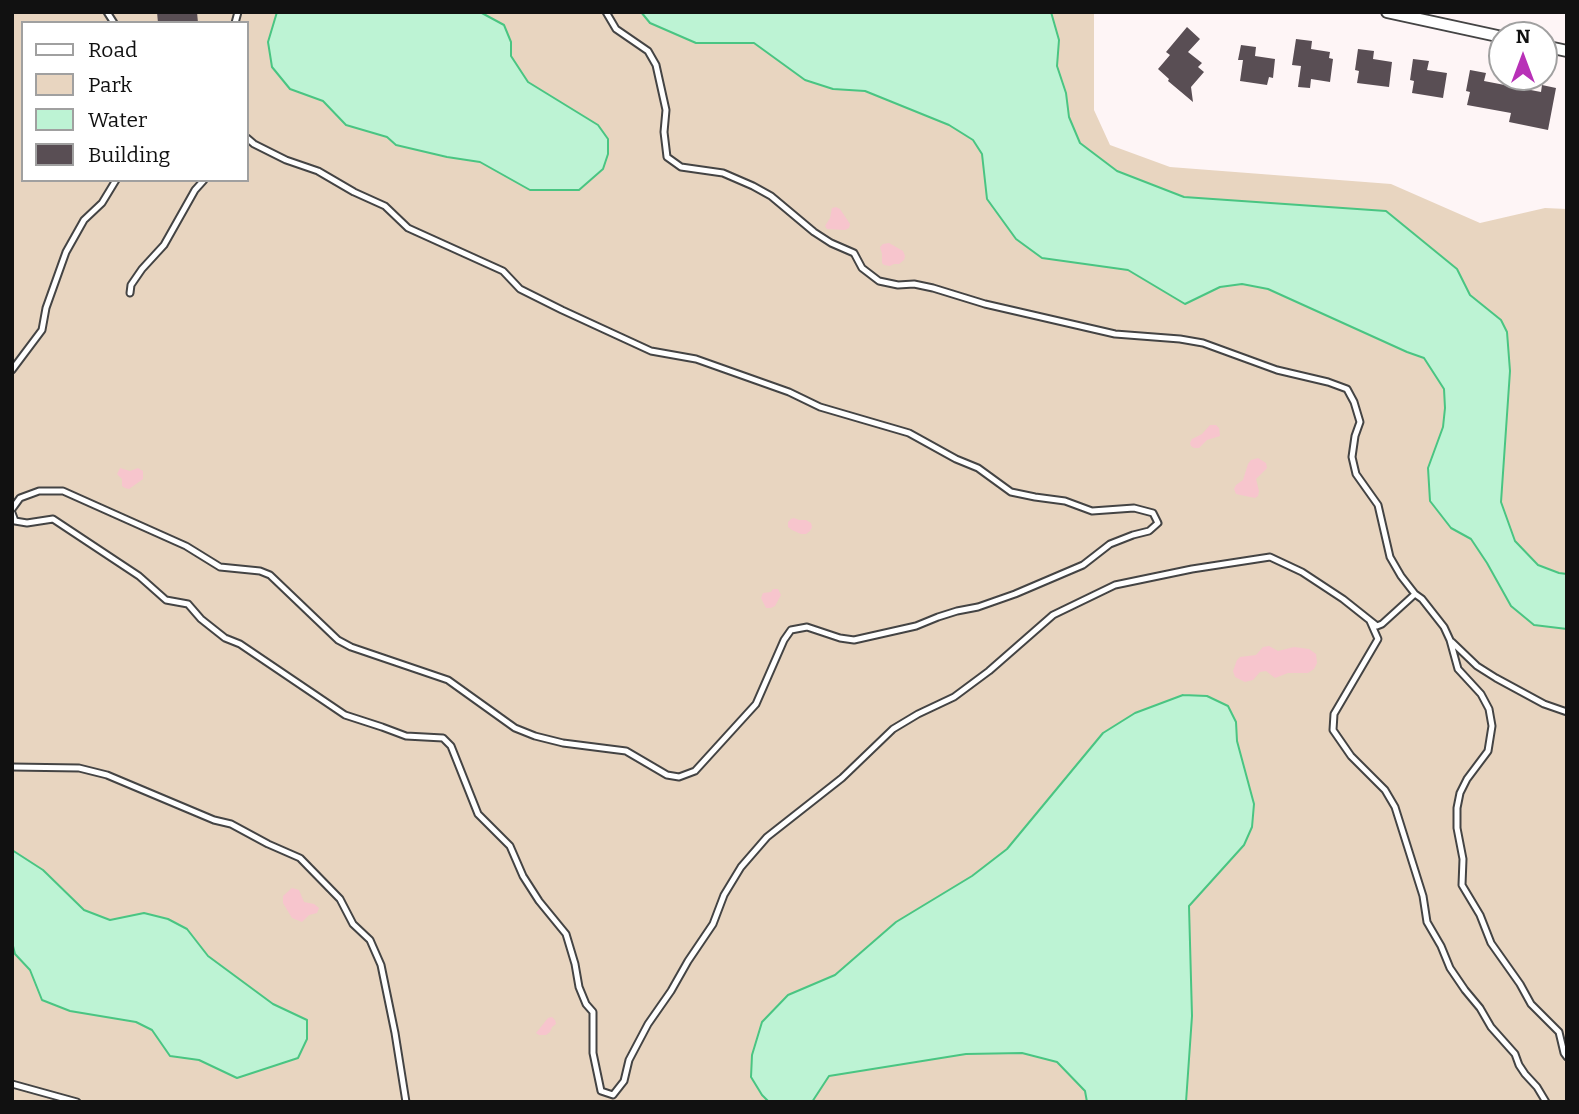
<!DOCTYPE html>
<style>
body{margin:0}
#map{position:relative;width:1579px;height:1114px;overflow:hidden;background:#fef5f6;font-family:Bitter,serif}
canvas{display:block}
.frame{position:absolute;inset:0;border:14px solid #111;pointer-events:none}
.legend{position:absolute;left:21px;top:21px;width:228px;height:161px;box-sizing:border-box;background:#fff;border:2px solid #a0a0a0;margin:0;padding:9px 12px;list-style:none;font-size:21px;color:#111}
.legend li{display:flex;align-items:center;gap:14px;height:35px}
.legend b{width:35px;border:2px solid #a0a0a0}
.north{position:absolute;left:1488px;top:21px;width:70px;height:70px;box-sizing:border-box;background:#fff;border:2px solid #a0a0a0;border-radius:50%;rotate:0deg;font-size:19px;font-weight:700;line-height:28px;text-align:center;color:#111}
.north::after{content:'';display:block;margin:auto;width:24px;height:32px;background:#b831b7;clip-path:polygon(50% 0,100% 100%,50% 72%,0 100%)}
</style>
<div id="map">
<canvas width="1579" height="1114"></canvas>
<div class="frame"></div>
<ul class="legend">
<li><b style="height:9px;background:#fff"></b>Road</li>
<li><b style="height:19px;background:#e8d5c0"></b>Park</li>
<li><b style="height:19px;background:#bdf3d4"></b>Water</li>
<li><b style="height:19px;background:#594e54"></b>Building</li>
</ul>
<div class="north">N</div>
</div>
<script>
const ctx = document.querySelector('canvas').getContext('2d');
ctx.lineJoin = 'round';
function fillPath(path, color) {
  ctx.fillStyle = color;
  ctx.fill(path, 'evenodd');
}
function toPath(rows) {
  const path = new Path2D();
  for (const r of rows) {
    path.moveTo(r[0], r[1]);
    for (let i = 2; i < r.length; i += 2) path.lineTo(r[i], r[i + 1]);
  }
  return path;
}
function strokePath(path, color, width, dash) {
  ctx.strokeStyle = color;
  ctx.lineWidth = width;
  ctx.lineCap = dash ? 'butt' : 'round';
  ctx.setLineDash(dash || []);
  ctx.stroke(path);
}
const green = toPath([
 [12,12,1094,12,1094,110,1110,145,1170,167,1391,184,1480,223,1545,208,1567,209,1567,1102,12,1102],
 [23,23,247,23,247,180,23,180]
]);
const sand = toPath([
 [836,207,840,209,850,224,849,228,845,230,827,229,825,226,830,218,832,208],
 [889,243,903,251,905,256,904,260,899,264,894,264,890,266,884,265,882,263,882,254,880,247,883,244],
 [1210,425,1216,425,1219,428,1220,436,1207,440,1199,448,1194,448,1191,446,1190,443,1192,439,1202,434],
 [1258,458,1266,463,1267,468,1256,479,1259,491,1258,496,1255,498,1236,494,1234,489,1236,485,1243,480,1248,464,1251,460],
 [120,468,130,471,138,468,143,471,143,479,129,489,125,488,122,486,122,479,117,474],
 [794,518,799,520,806,520,811,523,812,527,810,531,806,534,801,534,792,530,788,527,788,522,791,519],
 [773,589,778,589,781,595,775,606,771,608,766,608,761,598,763,593,771,592],
 [1269,646,1278,651,1294,647,1309,649,1316,654,1317,663,1314,669,1308,673,1288,673,1275,678,1266,671,1260,672,1253,680,1245,682,1235,677,1233,671,1237,660,1240,657,1256,655,1263,647],
 [292,888,299,890,304,902,314,904,319,908,317,913,309,915,302,922,292,918,283,903,283,896],
 [552,1017,555,1020,556,1024,552,1027,550,1032,546,1035,539,1035,536,1033,548,1018]
]);
const water = toPath([
 [277,12,480,12,504,25,511,42,511,56,528,82,598,125,608,139,608,154,603,169,579,190,530,190,480,162,447,157,396,145,387,137,346,125,323,101,290,89,272,67,268,42,277,12],
 [641,12,1051,12,1059,40,1057,66,1066,93,1069,117,1080,143,1117,171,1184,197,1386,211,1457,269,1470,295,1501,320,1507,332,1510,371,1501,502,1515,541,1538,565,1559,573,1567,574,1567,629,1534,625,1511,606,1487,563,1471,539,1451,528,1430,501,1428,468,1443,427,1445,408,1444,389,1424,358,1407,352,1268,289,1242,284,1220,287,1185,304,1128,270,1042,258,1016,239,987,199,982,154,973,140,949,125,865,91,833,89,805,80,754,43,696,43,650,23,641,12],
 [1183,695,1207,696,1228,706,1236,722,1237,741,1254,804,1252,827,1244,845,1189,906,1192,1016,1186,1102,1087,1102,1085,1091,1057,1062,1022,1053,966,1054,829,1076,812,1102,769,1102,762,1095,751,1077,752,1055,762,1022,788,995,835,975,896,922,972,876,1007,849,1103,733,1135,713,1183,695],
 [12,850,43,870,84,910,110,920,144,913,168,919,187,929,208,956,273,1004,307,1020,307,1039,298,1058,237,1078,199,1060,170,1056,152,1030,136,1022,70,1011,42,1000,30,970,15,954,12,942,12,850]
]);
const building = toPath([
 [157,12,197,12,198,23,158,23],
 [1187,27,1200,39,1188,52,1202,63,1198,67,1204,72,1191,87,1193,102,1168,81,1169,79,1158,69,1170,55,1166,52],
 [1296,39,1312,41,1311,49,1330,52,1329,58,1333,59,1330,82,1311,79,1310,88,1298,87,1301,66,1292,65],
 [1241,45,1256,47,1255,56,1275,59,1273,78,1269,77,1267,85,1240,81,1243,60,1238,60],
 [1358,49,1374,51,1373,59,1392,62,1389,87,1357,83,1359,71,1355,70],
 [1413,59,1429,61,1427,70,1447,73,1443,98,1412,93,1414,81,1410,80],
 [1470,70,1486,73,1484,81,1541,92,1542,85,1556,88,1548,130,1509,122,1511,113,1467,105,1470,92,1466,91]
]);
const service = toPath([
 [107,12,114,23],
 [606,12,616,29,648,51,656,65,666,110,664,132,667,157,681,167,723,173,753,186,771,196,814,232,831,243,854,253,862,268,879,281,898,285,914,284,933,288,985,304,1115,334,1180,339,1203,343,1277,370,1328,382,1347,389,1354,402,1360,422,1355,436,1352,457,1356,474,1378,505,1390,557,1401,576,1415,594],
 [235,23,238,12],
 [130,293,131,285,142,269,164,245,195,190,204,180],
 [12,370,42,330,46,308,66,252,84,220,102,203,116,180],
 [12,509,20,498,39,491,63,491,186,546,220,567,260,571,270,575,338,640,351,647,448,680,515,728,535,736,563,743,626,751,667,775,679,777,695,771,756,704,784,640,791,630,807,627,840,638,854,640,916,626,938,617,957,611,978,607,1015,594,1083,565,1110,544,1133,535,1149,531,1158,523,1153,513,1134,508,1092,511,1065,501,1035,497,1011,492,978,468,956,459,909,433,820,407,789,392,696,359,651,351,562,310,520,289,503,271,408,228,385,206,354,192,318,171,286,160,254,144,247,138],
 [12,513,15,521,27,523,53,519,139,576,166,600,188,604,201,619,225,638,240,644,345,715,382,727,406,736,443,738,451,746,478,814,510,846,523,876,539,901,566,934,575,964,579,987,586,1004,593,1012,593,1053,601,1091,613,1095,624,1081,629,1060,648,1024,671,991,688,961,713,924,724,895,741,867,767,837,842,778,893,729,918,714,954,697,989,671,1053,615,1115,585,1192,569,1270,557,1302,572,1343,599,1377,626,1382,624,1415,594,1422,599,1444,627,1450,640,1458,669,1481,694,1489,709,1492,726,1488,751,1467,779,1460,793,1457,808,1457,828,1463,859,1462,885,1480,915,1491,943,1520,984,1531,1004,1559,1032,1564,1053,1567,1057],
 [1370,621,1378,639,1334,714,1333,730,1351,756,1385,790,1395,807,1423,896,1427,922,1441,946,1450,968,1465,990,1480,1008,1491,1027,1515,1054,1519,1065,1525,1074,1537,1087,1546,1102],
 [1452,642,1477,666,1496,678,1544,704,1567,712],
 [12,767,79,768,107,775,214,820,231,824,268,844,300,858,340,899,353,924,370,940,381,965,395,1033,406,1102],
 [12,1084,77,1102]
]);
const minor = toPath([
 [1387,12,1502,37],
 [1544,46,1567,51]
]);
fillPath(green, '#e8d5c0');
fillPath(sand, '#f7c5cd');
fillPath(water, '#bdf3d4');
strokePath(water, '#49c582', 2);
fillPath(building, '#594e54');
strokePath(service, '#444', 9);
strokePath(minor, '#444', 14);
strokePath(service, '#fff', 5);
strokePath(minor, '#fff', 10);
</script>
